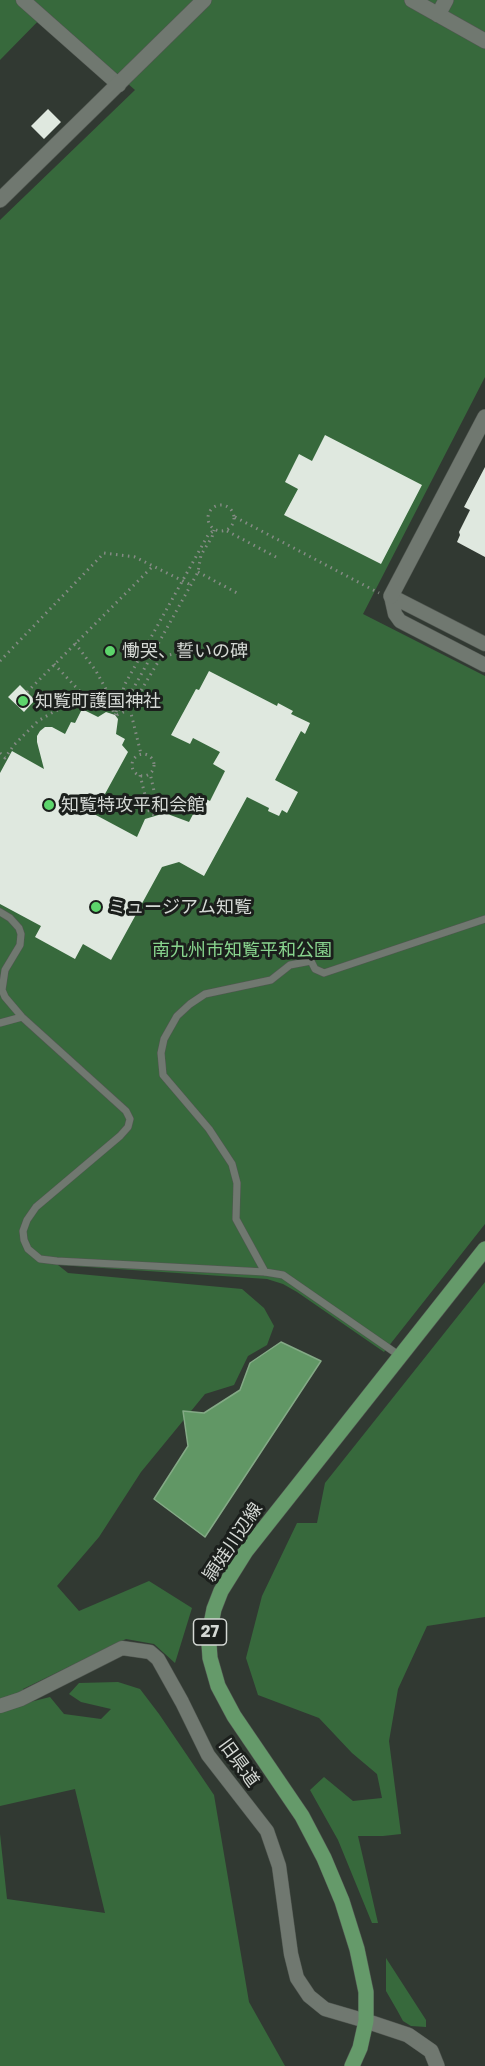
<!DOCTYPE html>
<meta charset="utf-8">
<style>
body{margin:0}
canvas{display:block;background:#313932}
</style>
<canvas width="485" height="2066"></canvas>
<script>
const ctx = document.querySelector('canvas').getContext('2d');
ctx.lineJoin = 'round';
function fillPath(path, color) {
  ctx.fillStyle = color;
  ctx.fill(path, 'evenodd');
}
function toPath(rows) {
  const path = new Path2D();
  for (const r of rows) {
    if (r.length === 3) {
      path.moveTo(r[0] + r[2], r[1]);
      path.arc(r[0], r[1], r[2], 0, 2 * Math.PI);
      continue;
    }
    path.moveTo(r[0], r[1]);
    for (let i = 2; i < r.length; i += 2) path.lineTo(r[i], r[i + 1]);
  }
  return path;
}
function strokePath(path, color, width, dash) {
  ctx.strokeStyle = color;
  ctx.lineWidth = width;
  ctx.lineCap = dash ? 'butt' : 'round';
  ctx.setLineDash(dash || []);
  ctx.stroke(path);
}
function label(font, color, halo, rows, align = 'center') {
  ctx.font = font + ' "Golos Text","Noto Sans JP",sans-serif';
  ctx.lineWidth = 6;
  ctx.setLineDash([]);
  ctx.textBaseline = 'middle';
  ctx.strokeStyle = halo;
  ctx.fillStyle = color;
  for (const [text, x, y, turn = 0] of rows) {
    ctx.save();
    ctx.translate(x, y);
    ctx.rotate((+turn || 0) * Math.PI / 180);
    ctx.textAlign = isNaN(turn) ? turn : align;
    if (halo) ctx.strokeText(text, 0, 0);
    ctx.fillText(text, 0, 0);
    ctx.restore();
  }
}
const green = toPath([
 [0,0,485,0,485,377,363,614,485,676,485,1224,384,1352,297,1292,283,1284,267,1279,58,1265,68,1273,242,1289,264,1308,274,1326,267,1345,248,1356,234,1385,205,1394,141,1472,99,1537,57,1586,79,1611,149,1581,192,1608,175,1663,154,1644,126,1639,23,1689,30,1702,50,1697,64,1714,101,1719,111,1709,81,1702,69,1694,79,1683,118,1682,140,1689,159,1714,214,1795,249,2002,285,2066,0,2066,0,1834,7,1899,105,1913,75,1789,0,1806,0,220,135,90,47,12,0,60],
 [485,1282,485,1617,427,1626,398,1689,389,1741,401,1834,383,1836,358,1836,378,1923,372,1923,338,1840,310,1790,324,1777,353,1801,382,1798,377,1774,352,1753,319,1718,258,1695,246,1658,262,1596,297,1523,317,1523,325,1483],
 [386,1958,426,2020,426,2027,411,2026,403,2021,397,2010,386,1991]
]);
const water = toPath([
 [281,1342,321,1361,205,1537,154,1499,188,1446,183,1411,204,1413,240,1390,250,1363,281,1342]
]);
const building = toPath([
 [48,109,61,122,44,139,31,126],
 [325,435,422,485,381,564,284,515,298,489,285,482,299,454,312,461],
 [485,467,485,557,457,542,460,535,459,532,470,510,464,507],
 [209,671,277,706,278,703,293,711,291,714,310,723,305,734,301,731,275,780,298,792,287,813,282,810,279,816,268,811,269,808,247,797,204,876,179,862,162,867,111,960,83,944,75,959,35,937,41,926,0,904,0,773,12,751,44,769,37,742,37,736,40,731,45,727,52,727,65,734,71,722,75,723,82,709,98,717,106,712,115,715,118,719,116,734,125,739,122,745,128,752,94,814,137,837,145,819,165,813,189,822,202,797,210,801,225,771,213,764,220,752,193,738,190,744,171,735,196,689,199,690],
 [20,685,35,700,24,712,8,697]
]);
const path = toPath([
 [221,518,13],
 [235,517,379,593],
 [227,531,276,557],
 [198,572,239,594],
 [75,643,96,671,107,691,114,714],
 [0,661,104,553,135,557,191,585],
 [54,664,89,701],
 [27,692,153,566],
 [130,709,141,754],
 [116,712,125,684,208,535,213,531],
 [115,715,133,689,198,572,201,555,212,537,214,530],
 [117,715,130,709,161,657,189,650,210,651],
 [0,753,5,758,14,745,38,721,55,711,81,702,111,704],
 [143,765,11],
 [140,775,149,811,155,816,158,809,150,773]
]);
const service = toPath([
 [0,912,10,918,19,928,21,934,20,945,5,970,2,990,5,997,22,1017,126,1111,130,1119,128,1127,120,1136,36,1207,27,1220,23,1231,24,1240,28,1249,40,1259,57,1261,265,1272,283,1275,400,1356],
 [0,1023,22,1017],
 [265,1272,236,1219,237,1183,232,1164,209,1129,163,1075,161,1053,164,1039,177,1016,190,1004,205,994,271,980,290,965,311,961,315,969,324,973,485,919]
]);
const minor = toPath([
 [23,0,119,85],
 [391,596,395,614,400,621,485,665],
 [391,596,485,644],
 [0,1706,21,1699,122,1648,150,1652,158,1659,182,1702,208,1755,267,1831,279,1866,291,1954,297,1978,309,1996,325,2009,366,2021]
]);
const tertiary = toPath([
 [412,0,485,41],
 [438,15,446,0],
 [0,200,204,0],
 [391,596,485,417],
 [366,2021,408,2035,431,2051,437,2066]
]);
const primary = toPath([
 [352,2066,360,2048,366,2021,366,1992,357,1949,342,1901,324,1858,302,1816,234,1716,218,1686,210,1658,209,1644,210,1629,214,1609,221,1591,246,1551,485,1249]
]);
const markers = [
 [110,651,6,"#5dd56c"],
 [23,701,6,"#5dd56c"],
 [49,805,6,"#5dd56c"],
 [96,907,6,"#5dd56c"]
];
const shields = [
 [210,1632,33]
];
const shieldNames = [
 ["27",210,1632]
];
const poiNames = [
 ["慟哭、誓いの碑",122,651],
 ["知覧町護国神社",35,701],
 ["知覧特攻平和会館",61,805],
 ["ミュージアム知覧",108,907]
];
const parkNames = [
 ["南九州市知覧平和公園",242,950]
];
const streetNames = [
 ["頴娃川辺線",233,1542,-56],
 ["旧県道",239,1763,54]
];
fillPath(green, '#37693c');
fillPath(water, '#619765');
strokePath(water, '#84aa86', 1.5);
fillPath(building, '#dfe8df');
strokePath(service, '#515751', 8);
strokePath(minor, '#515751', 15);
strokePath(tertiary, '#515751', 16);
strokePath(primary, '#515751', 16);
strokePath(path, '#858b85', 3, [1.5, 4.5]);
strokePath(service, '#707870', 7);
strokePath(minor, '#707870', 14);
strokePath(tertiary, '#707870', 15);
strokePath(primary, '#659a6a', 15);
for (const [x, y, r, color] of markers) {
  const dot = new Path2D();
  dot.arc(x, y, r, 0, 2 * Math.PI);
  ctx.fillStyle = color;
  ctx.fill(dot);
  strokePath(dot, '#1b1f1c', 2);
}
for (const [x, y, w] of shields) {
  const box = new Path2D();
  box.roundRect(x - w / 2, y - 13, w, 26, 4.5);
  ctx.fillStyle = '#1b1f1c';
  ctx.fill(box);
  strokePath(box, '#d4d8d4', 1.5);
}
label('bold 16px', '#d4d8d4', null, shieldNames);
label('18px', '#d4d8d4', '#1b1f1c', poiNames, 'left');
label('18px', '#88d48e', '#1b1f1c', parkNames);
label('18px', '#d4d8d4', '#1b1f1c', streetNames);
</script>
